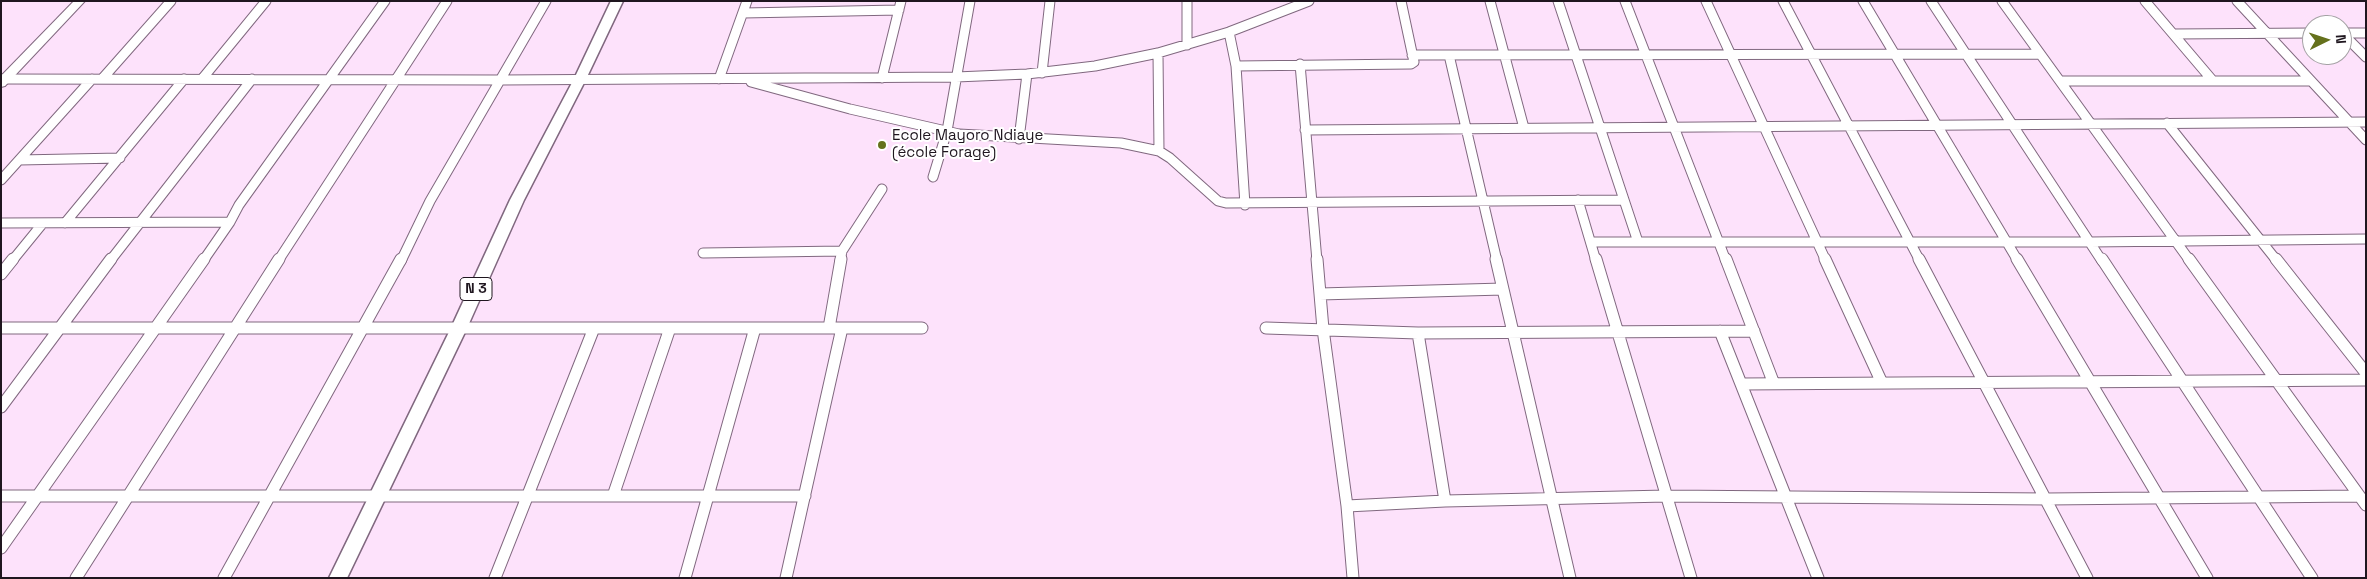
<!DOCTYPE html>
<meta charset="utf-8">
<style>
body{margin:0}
#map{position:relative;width:2367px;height:579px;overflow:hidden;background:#fde2fb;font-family:"Space Grotesk",sans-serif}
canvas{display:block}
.frame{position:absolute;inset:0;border:2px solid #1f161f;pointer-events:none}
.north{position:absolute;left:2302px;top:15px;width:50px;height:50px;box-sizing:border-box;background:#fff;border:1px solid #a5a2a5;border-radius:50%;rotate:86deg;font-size:14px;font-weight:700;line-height:20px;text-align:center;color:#1f161f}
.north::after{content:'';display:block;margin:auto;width:18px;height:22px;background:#65711c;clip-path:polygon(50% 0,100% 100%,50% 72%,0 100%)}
</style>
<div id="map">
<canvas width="2367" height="579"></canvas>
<div class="frame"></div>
<div class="north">N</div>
</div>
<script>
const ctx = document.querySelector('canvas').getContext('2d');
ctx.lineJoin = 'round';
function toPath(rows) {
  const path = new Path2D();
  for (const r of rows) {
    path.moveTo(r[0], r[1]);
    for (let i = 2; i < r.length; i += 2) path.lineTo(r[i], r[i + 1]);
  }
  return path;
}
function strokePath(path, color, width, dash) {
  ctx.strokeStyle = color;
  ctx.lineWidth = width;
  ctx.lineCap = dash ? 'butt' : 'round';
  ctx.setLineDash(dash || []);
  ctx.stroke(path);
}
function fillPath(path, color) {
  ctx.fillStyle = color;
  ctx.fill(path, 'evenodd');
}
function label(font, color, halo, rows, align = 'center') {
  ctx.font = font + ' "Space Grotesk",sans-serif';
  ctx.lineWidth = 4;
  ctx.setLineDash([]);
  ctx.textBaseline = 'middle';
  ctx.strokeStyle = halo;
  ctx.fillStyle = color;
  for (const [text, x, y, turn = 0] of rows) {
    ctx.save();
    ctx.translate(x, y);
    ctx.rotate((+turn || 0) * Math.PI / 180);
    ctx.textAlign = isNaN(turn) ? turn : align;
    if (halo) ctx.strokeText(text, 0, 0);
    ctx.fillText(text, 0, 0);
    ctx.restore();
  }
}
const streetFar1 = toPath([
 [1187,1,1187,45],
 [1490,1,1524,128],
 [1558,1,1638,242],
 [1625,1,1726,261],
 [1706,1,1826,261],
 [1783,1,1920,261],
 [1863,1,2018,261],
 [1931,1,2102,261],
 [2002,1,2190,261],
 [2145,1,2213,81],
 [2237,1,2366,140],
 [743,13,899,10],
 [1229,32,1236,66,1245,205],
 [2342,33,2366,57],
 [2342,33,2366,33],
 [2174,34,2312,33],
 [1158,53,1159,151],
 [1412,55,2040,54],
 [1449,55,1497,261],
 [1300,64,1317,261],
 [1236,66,1411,64,1414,62,1401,1],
 [1042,73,1050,1],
 [882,78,901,1],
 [1,79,502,80,956,77,1027,74,1095,66,1158,53,1229,32,1309,1],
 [102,79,171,1],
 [202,79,266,1],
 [719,79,747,1],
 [2060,81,2311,81],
 [751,82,850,109,959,134,1121,143,1159,151,1170,158,1218,201,1226,203,1624,200],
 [2167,123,2277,261],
 [1305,130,2366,122],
 [1019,139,1027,74],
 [19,160,120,158],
 [933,177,947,131,970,1],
 [1,180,92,79],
 [1578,200,1596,261],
 [1,223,230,222],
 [65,223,184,79],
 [1591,242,2090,242,2366,239],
 [703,253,842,251],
 [12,261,43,223],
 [110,261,252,79],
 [203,261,230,222,239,205,385,1],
 [278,261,447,1],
 [401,261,430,201,546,1],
 [840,261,842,251,882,189]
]);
const street = toPath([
 [1317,259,1323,329,1347,506,1353,578],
 [1496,259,1570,578],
 [1596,259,1691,578],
 [1726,259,1774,384],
 [1825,259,1882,383],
 [1919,259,2087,578],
 [2017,259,2207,578],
 [2102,259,2312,578],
 [2189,259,2366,505],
 [2276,259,2366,373],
 [1,274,13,259],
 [1320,294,1503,289],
 [1,328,922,328],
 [829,328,841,259],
 [1266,328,1418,333,1754,331],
 [1720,331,1818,578],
 [1418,333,1445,501],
 [1741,384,2366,380],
 [1,407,111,259],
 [1,496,805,496],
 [613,496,670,328],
 [1347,506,1445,501,1666,496,2047,499,2359,496],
 [1,548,204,259],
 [76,578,279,259],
 [224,578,401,259],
 [495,578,594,328],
 [685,578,755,328],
 [786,578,842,328]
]);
const secondary = toPath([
 [74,1,85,1,5,86,1,87,1,76,74,1]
]);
const primary = toPath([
 [611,1,623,1,586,79,524,200,467,328,347,578,329,578,451,328,510,200,574,79,611,1]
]);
const markers = [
 [882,145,5,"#65711c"]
];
const shields = [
 [476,289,32]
];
const shieldNames = [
 ["N 3",476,289]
];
const poiNames = [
 ["Ecole Mayoro Ndiaye",892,136],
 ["(école Forage)",892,153]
];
strokePath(streetFar1, '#80687f', 11);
strokePath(street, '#80687f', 13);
strokePath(secondary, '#80687f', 2);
strokePath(primary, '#80687f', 3);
strokePath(streetFar1, '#fff', 9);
strokePath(street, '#fff', 11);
fillPath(secondary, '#fff');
fillPath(primary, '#fff');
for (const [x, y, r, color] of markers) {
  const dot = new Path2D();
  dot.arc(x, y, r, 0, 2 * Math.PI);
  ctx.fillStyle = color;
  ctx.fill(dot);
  strokePath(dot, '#fff', 2);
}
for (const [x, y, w] of shields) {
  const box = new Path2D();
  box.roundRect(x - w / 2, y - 11.5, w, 23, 4);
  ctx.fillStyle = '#fff';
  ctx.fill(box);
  strokePath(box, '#1f161f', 1);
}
label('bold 14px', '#1f161f', null, shieldNames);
label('15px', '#1f161f', '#fff', poiNames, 'left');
</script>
